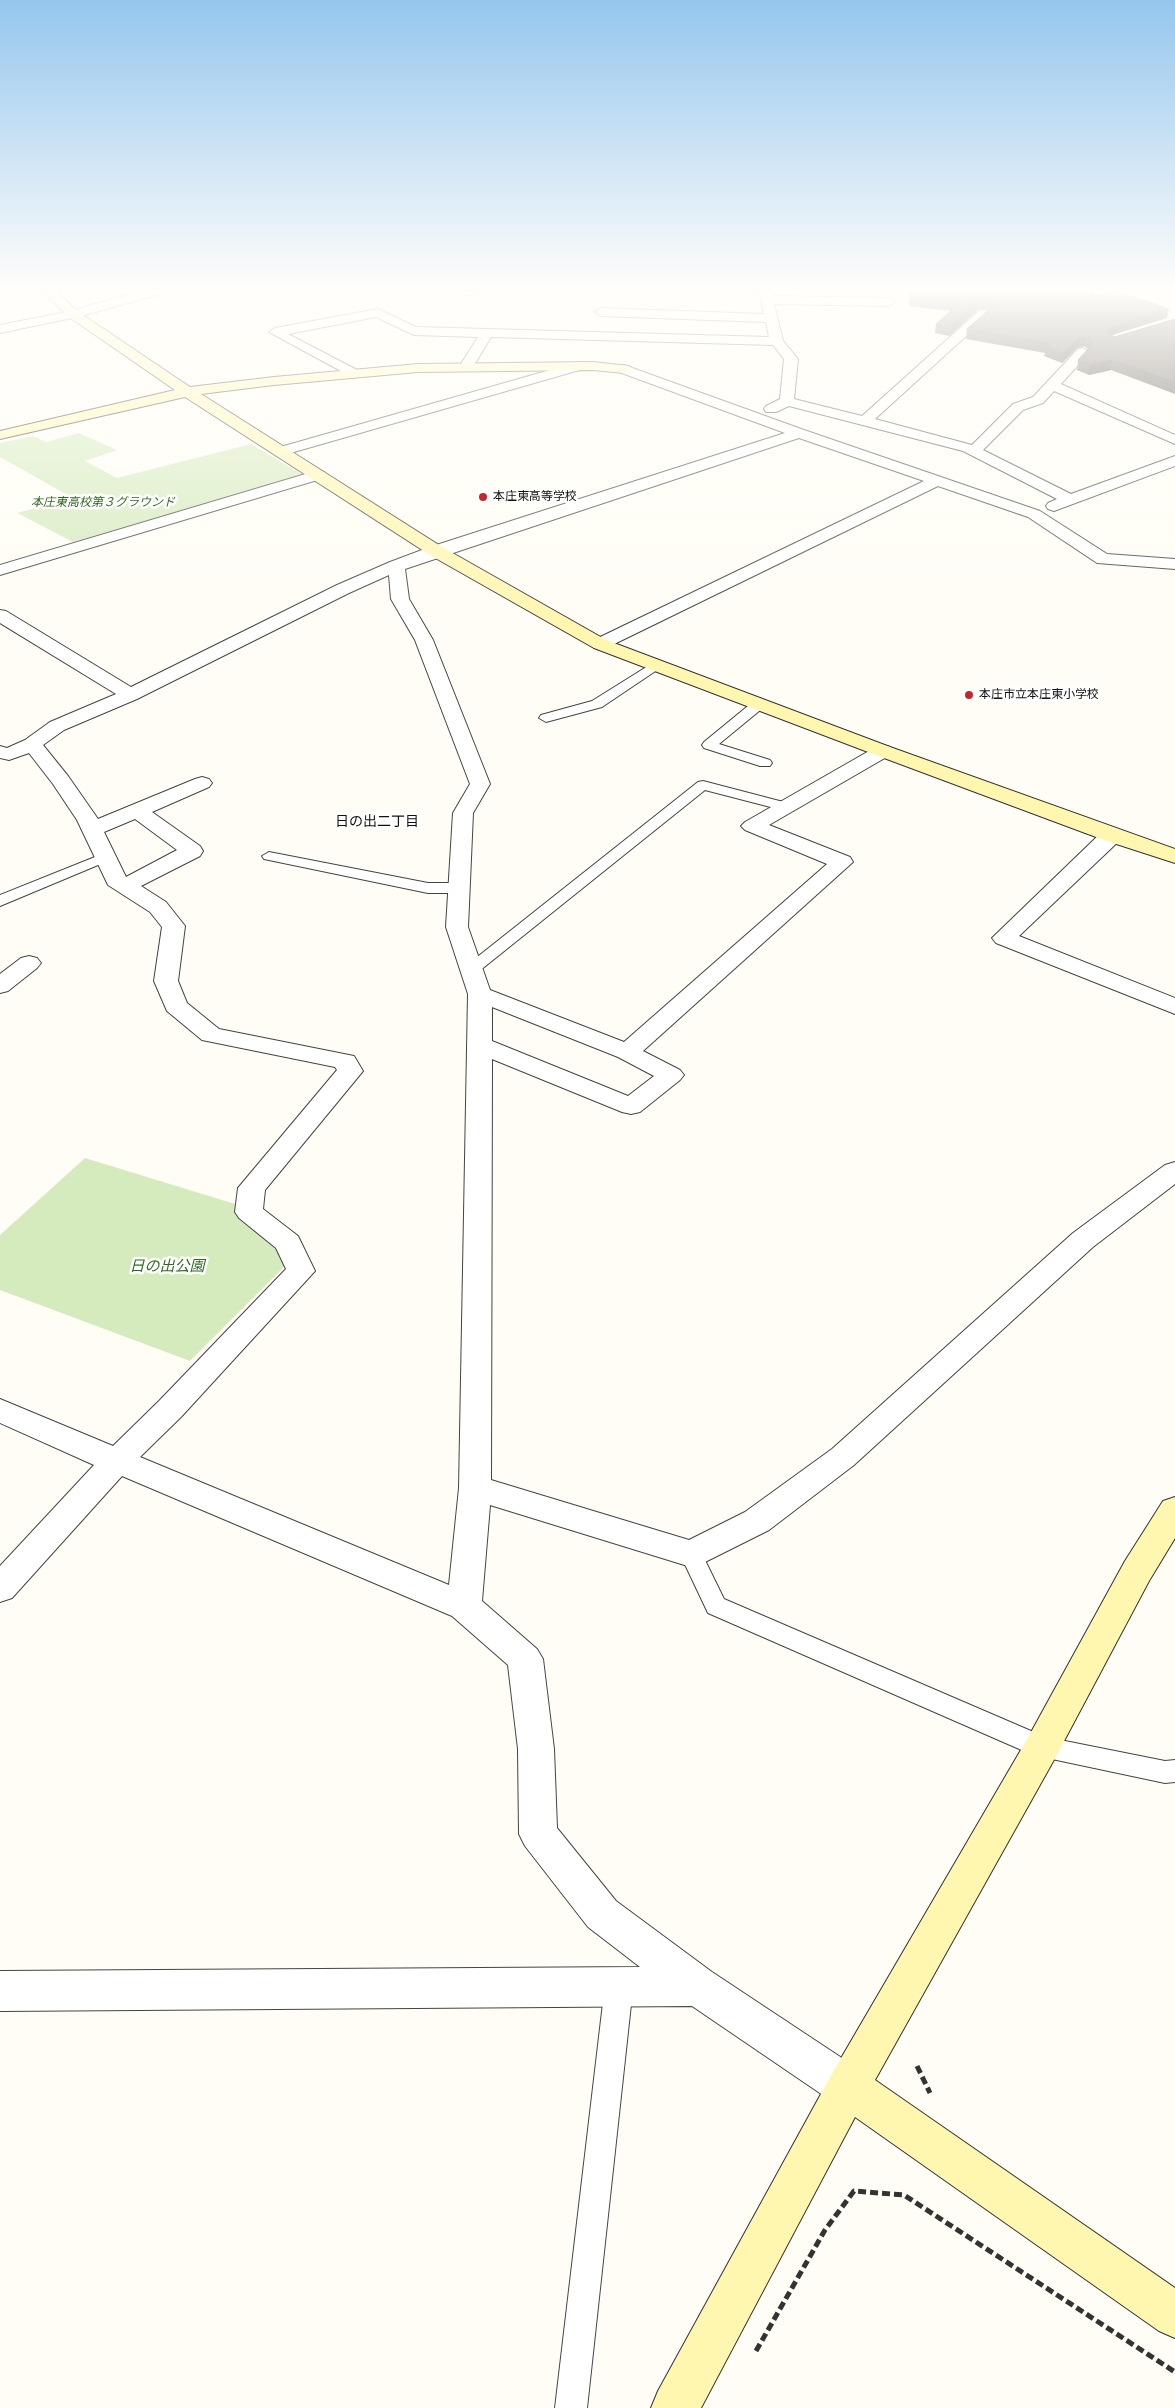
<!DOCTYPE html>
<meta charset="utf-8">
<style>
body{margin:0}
canvas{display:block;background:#fffdf5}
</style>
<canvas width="1175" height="2408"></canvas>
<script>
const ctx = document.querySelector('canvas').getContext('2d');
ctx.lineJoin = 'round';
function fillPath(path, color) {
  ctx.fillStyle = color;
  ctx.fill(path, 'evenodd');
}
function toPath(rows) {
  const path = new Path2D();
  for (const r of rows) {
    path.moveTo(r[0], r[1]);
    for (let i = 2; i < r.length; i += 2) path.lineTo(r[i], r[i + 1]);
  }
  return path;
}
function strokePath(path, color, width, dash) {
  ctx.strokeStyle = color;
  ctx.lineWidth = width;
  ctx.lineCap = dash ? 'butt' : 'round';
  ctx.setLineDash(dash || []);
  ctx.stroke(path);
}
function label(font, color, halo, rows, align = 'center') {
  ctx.font = font + ' Merriweather,"Noto Sans JP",serif';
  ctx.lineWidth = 5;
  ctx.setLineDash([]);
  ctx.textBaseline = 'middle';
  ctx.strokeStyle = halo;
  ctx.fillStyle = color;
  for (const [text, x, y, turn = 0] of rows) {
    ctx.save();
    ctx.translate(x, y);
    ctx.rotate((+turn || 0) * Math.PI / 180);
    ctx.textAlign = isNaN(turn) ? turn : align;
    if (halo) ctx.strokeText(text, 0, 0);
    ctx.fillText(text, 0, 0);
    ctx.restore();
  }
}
const green = toPath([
 [79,433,117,450,85,461,117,478,251,444,303,475,73,542,17,513,73,498,0,457,0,443,33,436,46,442],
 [85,1158,235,1204,241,1221,277,1248,284,1267,190,1361,0,1290,0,1235]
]);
const path = toPath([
 [917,2066,930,2093],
 [756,2351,825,2230,854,2191,904,2195,1175,2372]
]);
const lane = toPath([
 [656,661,662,665,660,668,602,707,546,722,539,718,541,715,592,701,656,661],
 [759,700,766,704,764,707,719,744,770,760,772,763,770,766,760,766,704,748,702,745,704,742,754,701,759,700],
 [703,781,791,804,793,807,786,811,705,790,478,972,466,972,464,969,466,966,698,782,703,781],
 [269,852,428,883,459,883,467,888,459,893,428,893,264,859,262,856,269,852],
 [105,853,110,854,112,857,110,860,0,906,0,895,105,853],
 [691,1545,699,1548,724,1599,1045,1737,1165,1761,1175,1760,1175,1782,1165,1783,1033,1755,708,1613,680,1554,683,1548,691,1545],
 [619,1973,629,1977,633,1986,587,2408,555,2408,605,1986,609,1977,619,1973]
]);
const street = toPath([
 [142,291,163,291,161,294,77,317,0,333,0,325,71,311,142,291],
 [459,291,477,291,471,295,461,294,459,291],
 [759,291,771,291,772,296,889,298,895,302,889,306,774,304,783,341,798,359,794,399,862,416,979,311,983,310,987,311,989,314,987,317,875,419,972,445,1013,404,1033,397,1078,349,1083,348,1090,352,1061,384,1175,435,1175,444,1054,391,1043,403,1023,410,983,450,1071,494,1175,456,1175,466,1054,511,1048,509,1046,506,1048,503,1057,499,963,451,789,406,776,412,766,412,764,409,766,406,780,399,784,359,773,345,491,337,471,370,466,371,459,367,478,337,414,335,376,317,288,334,357,370,359,373,352,377,269,332,275,328,378,309,416,327,769,337,766,322,601,316,595,312,601,308,764,314,759,291],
 [578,362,583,363,585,366,583,369,287,454,277,454,275,451,277,448,578,362],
 [624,365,804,430,1040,511,1107,554,1175,559,1175,569,1097,563,1028,517,938,486,606,648,594,648,591,644,594,640,924,481,799,438,405,569,409,599,433,640,490,784,473,813,468,927,490,990,624,1042,827,864,745,830,741,826,745,822,876,747,883,745,890,747,893,751,890,755,769,825,850,857,853,862,643,1051,680,1070,684,1075,680,1080,640,1112,631,1114,622,1112,492,1059,491,1480,689,1540,745,1512,832,1449,1073,1233,1165,1165,1175,1162,1175,1184,1093,1247,854,1465,769,1530,703,1563,691,1567,490,1505,482,1601,537,1649,543,1659,554,1749,557,1828,616,1901,712,1972,863,2072,869,2087,863,2102,848,2108,833,2102,692,2006,0,2011,0,1971,640,1967,588,1927,525,1846,519,1834,518,1749,508,1665,452,1616,122,1476,12,1598,0,1602,0,1566,94,1465,0,1423,0,1399,113,1446,159,1401,286,1269,276,1248,239,1218,235,1212,238,1188,337,1070,335,1067,202,1040,167,1011,154,981,162,927,150,912,108,885,77,820,53,784,29,753,9,760,0,758,0,746,7,748,25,740,50,722,116,694,0,623,0,610,6,611,131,687,337,585,390,562,430,547,785,433,619,372,617,369,619,366,624,365],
 [389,575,391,599,415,640,470,784,453,813,446,927,468,994,459,1488,449,1585,140,1457,181,1417,315,1271,298,1236,263,1209,265,1190,363,1071,354,1056,219,1029,187,1003,178,981,185,926,166,902,141,886,200,856,203,851,200,846,152,812,209,787,212,783,209,779,202,777,195,779,98,819,68,776,43,745,64,730,137,699,349,593,389,575],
 [135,819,177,850,126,877,104,832,135,819],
 [492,1007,618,1057,654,1076,628,1096,492,1041,492,1007],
 [319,470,324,472,327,475,324,478,0,575,0,565,319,470],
 [1112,829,1120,830,1123,835,1120,840,1019,936,1175,998,1175,1014,996,943,992,938,1104,830,1112,829],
 [29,956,37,958,41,963,37,968,8,991,0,993,0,974,21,958,29,956]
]);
const secondary = toPath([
 [42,291,56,291,77,311,190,387,274,377,418,364,593,362,629,366,631,369,629,372,624,373,593,370,418,372,274,385,201,394,442,547,606,640,890,747,1175,849,1175,863,1104,840,876,755,594,648,430,555,185,397,0,439,0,431,175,390,69,317,42,291],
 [1175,1497,1175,1538,1149,1581,1055,1758,875,2080,1175,2288,1175,2338,1159,2331,855,2117,701,2408,651,2408,658,2391,833,2072,1029,1736,1125,1561,1163,1501,1175,1497]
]);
const wall = toPath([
 [910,291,1167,318,1112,335,1115,337,1175,319,1175,394,1111,370,1089,375,1077,370,1078,360,1088,349,1084,346,1077,348,1062,363,1044,356,1045,353,966,339,967,329,988,310,987,309,978,310,949,336,935,333,936,324,951,311,909,306]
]);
const shadedWall = toPath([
 [979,300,978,310,949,336,950,326],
 [1169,309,1167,318,1108,336,1107,332,1110,327],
 [1085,337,1084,346,1077,348,1062,363,1063,354,1078,338],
 [1112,360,1111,370,1089,375,1090,365]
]);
const building = toPath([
 [910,291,1084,291,1097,295,1116,291,1169,309,1110,327,1107,332,1115,337,1175,319,1175,383,1112,360,1090,365,1078,360,1093,344,1093,341,1085,337,1078,338,1063,354,1046,346,1050,344,967,329,990,309,992,304,989,300,979,300,950,326,936,324,960,303,910,297,910,291]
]);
const markers = [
 [483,497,5,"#c4262e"],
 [969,695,5,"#c4262e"]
];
const farPoinames = [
 ["本庄東高等学校",493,497],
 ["本庄市立本庄東小学校",979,695]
];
const farParknames = [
 ["本庄東高校第３グラウンド",103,503]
];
const farNeighbourhoodnames = [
 ["日の出二丁目",377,822]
];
const parkNames = [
 ["日の出公園",167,1267]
];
fillPath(green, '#d5ebbd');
strokePath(lane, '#444', 2);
strokePath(street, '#444', 2);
strokePath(secondary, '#333', 2);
strokePath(path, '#333', 5, [8, 4]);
fillPath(lane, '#fff');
fillPath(street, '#fff');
fillPath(secondary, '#fff6b0');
fillPath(wall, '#4d4742');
fillPath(shadedWall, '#3f3936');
fillPath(building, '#5a524d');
strokePath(building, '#3f3936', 1);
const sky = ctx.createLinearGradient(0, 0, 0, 628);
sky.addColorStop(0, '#95c6ee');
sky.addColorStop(0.46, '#fffefa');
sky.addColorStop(1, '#fffefa00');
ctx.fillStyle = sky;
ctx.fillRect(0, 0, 1175, 628);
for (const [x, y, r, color] of markers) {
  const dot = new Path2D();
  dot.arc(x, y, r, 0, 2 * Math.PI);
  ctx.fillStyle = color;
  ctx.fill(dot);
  strokePath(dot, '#fff', 2);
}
label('12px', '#111', '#fff', farPoinames, 'left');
label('italic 12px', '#2f6b1f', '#fff', farParknames);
label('14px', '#111', '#fff', farNeighbourhoodnames);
label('italic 15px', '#2f6b1f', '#fff', parkNames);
</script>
